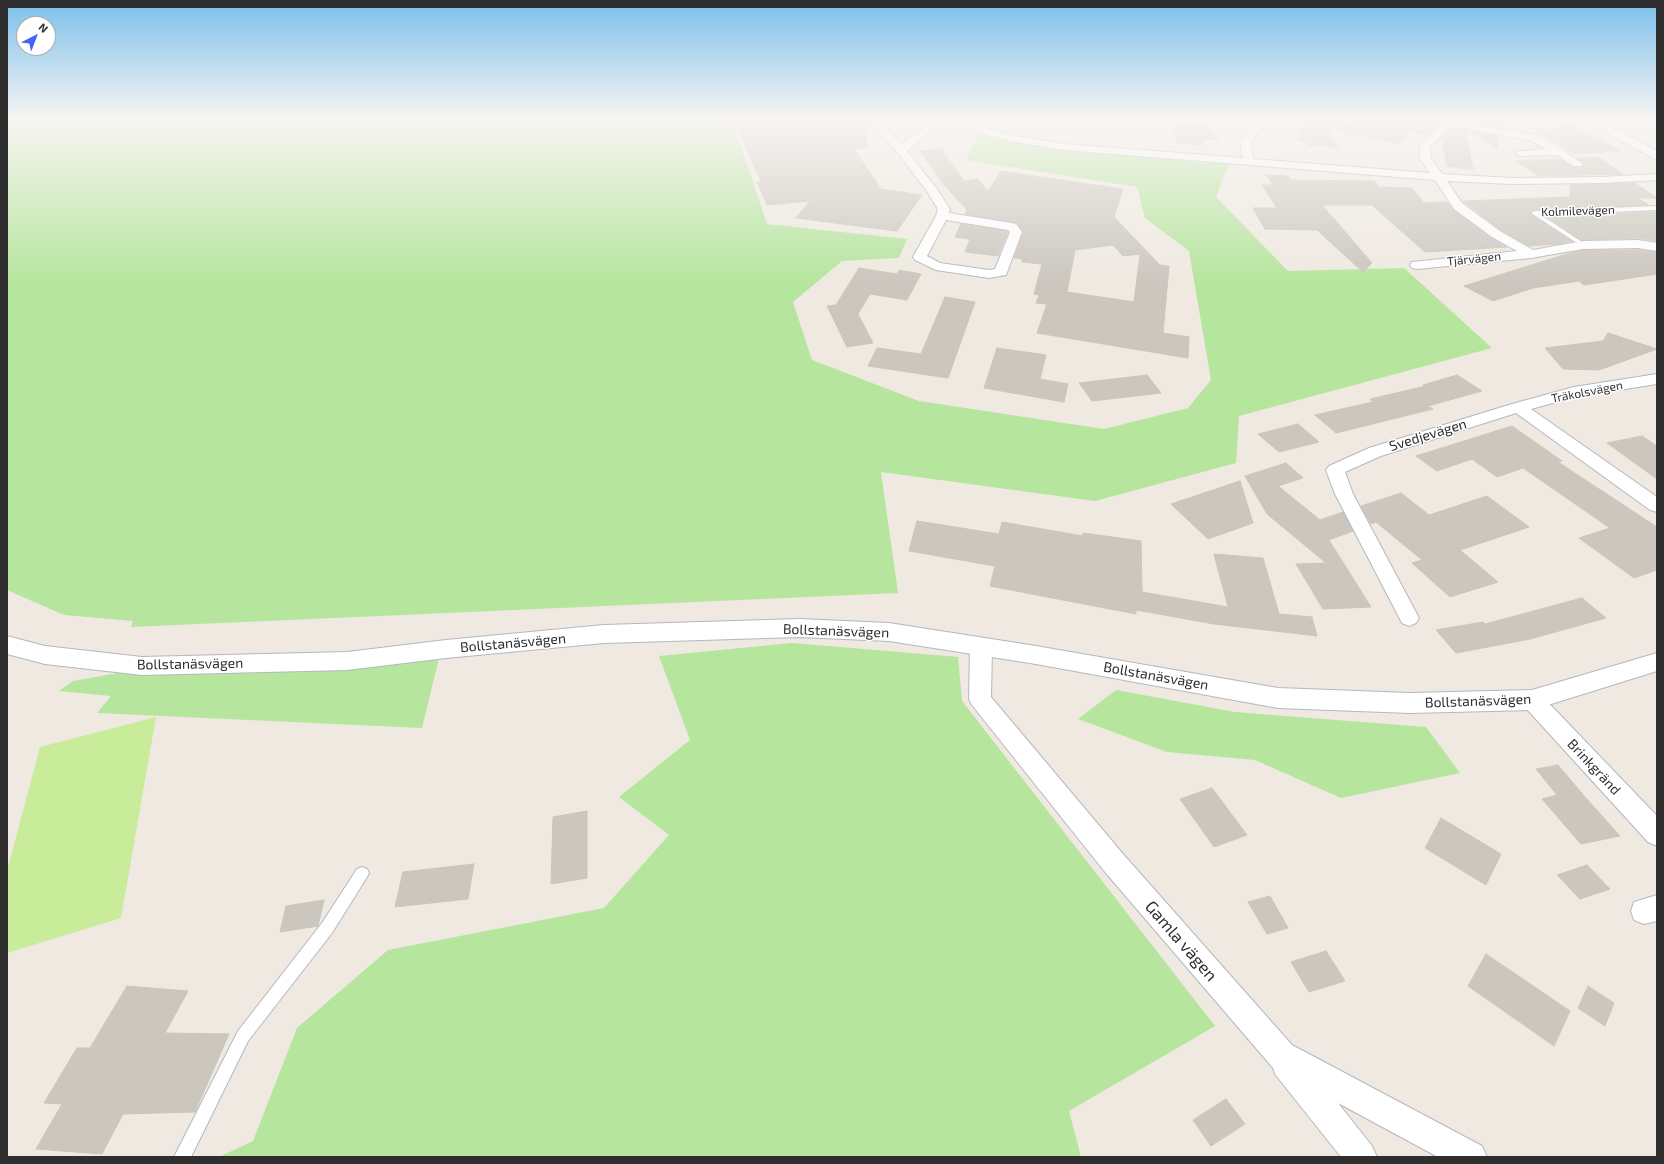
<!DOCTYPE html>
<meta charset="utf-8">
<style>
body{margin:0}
#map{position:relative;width:1664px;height:1164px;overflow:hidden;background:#efe9e1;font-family:"Exo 2",sans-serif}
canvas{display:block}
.frame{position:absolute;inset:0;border:8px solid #2e2e2e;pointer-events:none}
.north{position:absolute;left:16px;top:16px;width:40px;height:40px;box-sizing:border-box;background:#fff;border:1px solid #ababab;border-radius:50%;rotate:42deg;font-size:11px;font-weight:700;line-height:16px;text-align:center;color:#2e2e2e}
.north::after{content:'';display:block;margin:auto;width:14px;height:18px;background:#4264fb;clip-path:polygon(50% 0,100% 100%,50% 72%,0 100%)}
</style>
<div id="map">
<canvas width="1664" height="1164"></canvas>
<div class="frame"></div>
<div class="north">N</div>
</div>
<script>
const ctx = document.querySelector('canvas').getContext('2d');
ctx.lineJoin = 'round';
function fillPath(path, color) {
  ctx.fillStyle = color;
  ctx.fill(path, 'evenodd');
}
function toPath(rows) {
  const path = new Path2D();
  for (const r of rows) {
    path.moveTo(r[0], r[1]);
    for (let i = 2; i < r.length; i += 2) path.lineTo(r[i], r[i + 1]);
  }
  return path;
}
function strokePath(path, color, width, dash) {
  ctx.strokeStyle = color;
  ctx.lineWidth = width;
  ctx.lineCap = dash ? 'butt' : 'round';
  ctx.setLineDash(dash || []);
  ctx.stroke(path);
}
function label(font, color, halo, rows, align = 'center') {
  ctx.font = font + ' "Exo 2",sans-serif';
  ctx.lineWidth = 3;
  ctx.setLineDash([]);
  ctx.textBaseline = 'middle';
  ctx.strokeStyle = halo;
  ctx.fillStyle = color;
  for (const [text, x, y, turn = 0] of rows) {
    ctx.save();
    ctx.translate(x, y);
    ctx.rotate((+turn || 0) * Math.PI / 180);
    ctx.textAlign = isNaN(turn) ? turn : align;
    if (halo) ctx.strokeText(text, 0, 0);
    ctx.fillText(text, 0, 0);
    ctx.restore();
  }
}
const green = toPath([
 [7,119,732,119,767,224,907,239,899,258,842,261,793,302,812,360,919,401,1104,429,1188,408,1211,380,1189,251,1145,218,1137,187,966,160,979,132,1011,141,1067,149,1229,164,1216,197,1288,271,1404,268,1492,348,1239,416,1236,463,1095,501,881,472,898,593,131,627,133,621,64,615,7,590],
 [792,643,958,657,962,701,1215,1026,1069,1111,1081,1157,219,1157,253,1141,297,1028,388,950,604,908,669,835,619,797,690,740,659,656],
 [440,654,422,728,97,713,111,696,59,691,73,681,135,670],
 [1116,690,1235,712,1426,727,1460,773,1341,798,1255,760,1167,752,1078,719]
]);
const pitch = toPath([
 [156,717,121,918,7,953,7,871,40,747]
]);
const building = toPath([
 [735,119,861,119,866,123,867,148,854,149,881,189,922,195,897,231,796,218,810,201,767,205,757,182,761,181,740,135,742,134,735,119],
 [1305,119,1315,119,1323,121,1324,119,1340,119,1351,123,1355,121,1355,119,1373,119,1391,121,1391,119,1444,119,1428,135,1410,131,1399,144,1327,128,1338,147,1308,145,1305,141,1298,140,1305,119],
 [1458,119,1503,119,1501,127,1458,119],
 [1174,121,1204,121,1220,140,1202,139,1203,145,1176,143,1174,121],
 [1573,126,1622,151,1575,154,1535,130,1573,126],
 [1451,128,1466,130,1473,170,1447,166,1443,147,1445,139,1440,138,1451,128],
 [1467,130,1499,136,1497,149,1467,130],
 [941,149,965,181,978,179,988,192,1001,171,1123,189,1114,217,1160,265,1169,266,1163,333,1189,337,1188,358,1037,333,1047,304,1036,303,1039,295,1034,294,1042,264,1022,262,1022,259,1014,258,1023,233,1017,223,965,214,967,210,945,186,920,151,941,149],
 [1113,245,1123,256,1140,254,1134,302,1067,292,1075,250,1113,245],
 [1598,157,1623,174,1539,176,1515,161,1560,159,1572,167,1581,168,1584,164,1577,158,1598,157],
 [1266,175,1288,176,1291,180,1374,181,1379,187,1412,188,1424,203,1447,202,1453,210,1491,238,1507,247,1425,252,1372,205,1322,205,1372,263,1363,272,1317,230,1265,229,1253,208,1277,208,1262,185,1273,185,1266,175],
 [1635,183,1657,198,1637,198,1649,205,1534,210,1530,212,1530,214,1572,241,1558,244,1529,246,1501,230,1463,201,1570,197,1571,185,1635,183],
 [1657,212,1657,241,1638,238,1581,240,1546,216,1657,212],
 [961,224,1007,231,1008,232,998,256,965,252,970,239,955,237,961,224],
 [1583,250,1638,250,1657,252,1657,274,1584,285,1579,281,1533,288,1493,301,1464,286,1570,253,1583,250],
 [859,268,897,274,899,270,921,274,907,300,870,294,858,314,873,343,847,347,827,306,836,305,859,268],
 [945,297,975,302,948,378,868,366,877,348,921,354,945,297],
 [1608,333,1657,349,1599,370,1563,369,1545,348,1603,341,1608,333],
 [997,348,1046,355,1040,379,1068,384,1064,402,984,388,997,348],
 [1147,375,1161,393,1092,401,1079,383,1147,375],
 [1457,375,1482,391,1428,406,1433,409,1336,433,1315,415,1373,402,1370,399,1426,386,1423,385,1457,375],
 [1298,424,1319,442,1279,452,1258,434,1298,424],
 [1512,426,1562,461,1558,462,1657,527,1657,570,1634,578,1579,538,1610,528,1523,468,1497,477,1472,459,1437,471,1416,456,1512,426],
 [1642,436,1657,446,1657,479,1607,443,1642,436],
 [1286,463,1303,478,1278,486,1320,520,1343,512,1353,531,1329,540,1371,607,1323,609,1296,564,1326,563,1267,514,1245,476,1286,463],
 [1240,481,1253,523,1208,539,1171,504,1240,481],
 [1401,493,1429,515,1487,496,1529,527,1460,550,1498,582,1450,597,1412,563,1422,560,1376,522,1371,524,1361,506,1401,493],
 [917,521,999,534,1002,522,1083,536,1083,533,1141,541,1142,592,1228,607,1214,554,1263,558,1279,614,1312,617,1317,636,1214,624,1136,610,1136,614,990,586,995,566,909,551,917,521],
 [1582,598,1606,618,1530,639,1456,653,1436,630,1483,622,1485,624,1582,598],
 [1558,765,1585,797,1620,836,1581,844,1542,799,1557,795,1536,769,1558,765],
 [1212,788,1247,835,1214,847,1180,799,1212,788],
 [587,811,587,878,551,884,553,817,587,811],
 [1441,818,1501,854,1486,885,1425,848,1441,818],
 [474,864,468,899,395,907,403,872,474,864],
 [1587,865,1610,889,1580,899,1557,875,1587,865],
 [1270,896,1288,928,1267,934,1248,902,1270,896],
 [324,900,318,926,280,932,286,906,324,900],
 [1326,951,1345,981,1309,992,1291,962,1326,951],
 [1486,954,1570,1011,1554,1046,1468,986,1486,954],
 [127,986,188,991,165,1033,229,1034,195,1112,123,1114,102,1154,36,1149,62,1104,44,1103,77,1048,90,1048,127,986],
 [1588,986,1614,1003,1605,1026,1578,1008,1588,986],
 [1226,1099,1245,1124,1211,1146,1193,1120,1226,1099]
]);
const service = toPath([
 [1341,119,1352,119,1354,120,1351,122,1341,119],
 [1657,206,1657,210,1541,215,1585,244,1585,246,1583,247,1531,213,1534,211,1657,206],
 [362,867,367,869,369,873,367,877,332,933,248,1041,191,1157,174,1157,238,1031,322,923,357,869,362,867]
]);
const minor = toPath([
 [862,119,875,119,881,121,902,144,933,119,944,119,907,151,937,189,950,209,949,213,1012,223,1016,224,1020,229,1022,232,1006,275,989,278,936,270,915,260,913,257,936,216,938,209,926,190,897,152,873,125,862,119],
 [946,220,1008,230,1010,232,995,269,989,270,940,263,927,256,946,220],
 [955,119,968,119,992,130,1016,136,1065,144,1243,158,1240,142,1241,140,1261,119,1271,119,1250,142,1254,159,1430,173,1419,158,1420,146,1446,119,1457,119,1456,121,1536,135,1563,150,1583,164,1581,166,1573,166,1557,155,1517,156,1516,154,1517,152,1521,151,1546,149,1529,140,1450,126,1430,147,1431,158,1442,174,1512,178,1603,177,1657,174,1657,180,1603,183,1512,184,1447,181,1462,203,1500,231,1533,250,1583,241,1638,240,1657,243,1657,251,1638,248,1583,249,1531,258,1417,269,1412,268,1410,265,1412,262,1517,251,1492,237,1454,209,1435,180,1065,150,1016,142,984,134,956,121,955,119],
 [1657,374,1657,384,1575,397,1531,409,1657,497,1657,512,1650,510,1516,413,1381,456,1345,472,1353,494,1419,618,1416,623,1409,626,1402,623,1335,494,1326,470,1329,466,1369,448,1512,404,1574,387,1657,374],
 [981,639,989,641,992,647,991,697,1123,854,1292,1045,1482,1146,1487,1157,1438,1157,1338,1103,1372,1146,1377,1157,1341,1157,1275,1074,1273,1068,1105,872,972,705,969,699,970,647,973,641,981,639],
 [1532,691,1540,694,1657,816,1657,846,1648,842,1524,706,1521,700,1524,694,1532,691],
 [1657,895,1657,921,1644,924,1634,920,1631,911,1634,902,1657,895]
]);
const tertiary = toPath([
 [1583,119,1597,119,1657,151,1657,160,1585,121,1583,119],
 [800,619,889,623,1036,646,1278,688,1410,693,1532,690,1657,653,1657,671,1532,710,1410,713,1278,708,1036,664,889,641,800,637,604,643,446,658,347,670,142,675,45,664,7,654,7,636,45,646,142,657,347,652,446,640,604,625,800,619]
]);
const farStreetnames = [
 ["Kolmilevägen",1578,211,-2],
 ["Tjärvägen",1474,259,-6],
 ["Träkolsvägen",1587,392,-11]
];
const streetNames = [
 ["Svedjevägen",1428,435,-17],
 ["Bollstanäsvägen",836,631,2],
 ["Bollstanäsvägen",513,643,-5],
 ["Bollstanäsvägen",190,664,-1],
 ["Bollstanäsvägen",1156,676,10],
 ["Bollstanäsvägen",1478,701,-2],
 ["Brinkgränd",1594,767,47]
];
const nearStreetnames = [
 ["Gamla vägen",1181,941,49]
];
fillPath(green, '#b6e59e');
fillPath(pitch, '#c9ec9a');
fillPath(building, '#cbc7bf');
strokePath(building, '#cbc5ba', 1);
strokePath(service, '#b4b7c1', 2);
strokePath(minor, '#b4b7c1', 2);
strokePath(tertiary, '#b4b7c1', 2);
fillPath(service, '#fff');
fillPath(minor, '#fff');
fillPath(tertiary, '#fff');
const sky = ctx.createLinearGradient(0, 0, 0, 282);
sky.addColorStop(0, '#7abfeb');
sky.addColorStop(0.42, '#f8f5f2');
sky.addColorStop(1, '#f8f5f200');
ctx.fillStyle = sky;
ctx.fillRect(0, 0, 1664, 282);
label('12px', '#2e2e2e', '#fff', farStreetnames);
label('14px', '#2e2e2e', '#fff', streetNames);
label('17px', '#2e2e2e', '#fff', nearStreetnames);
</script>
